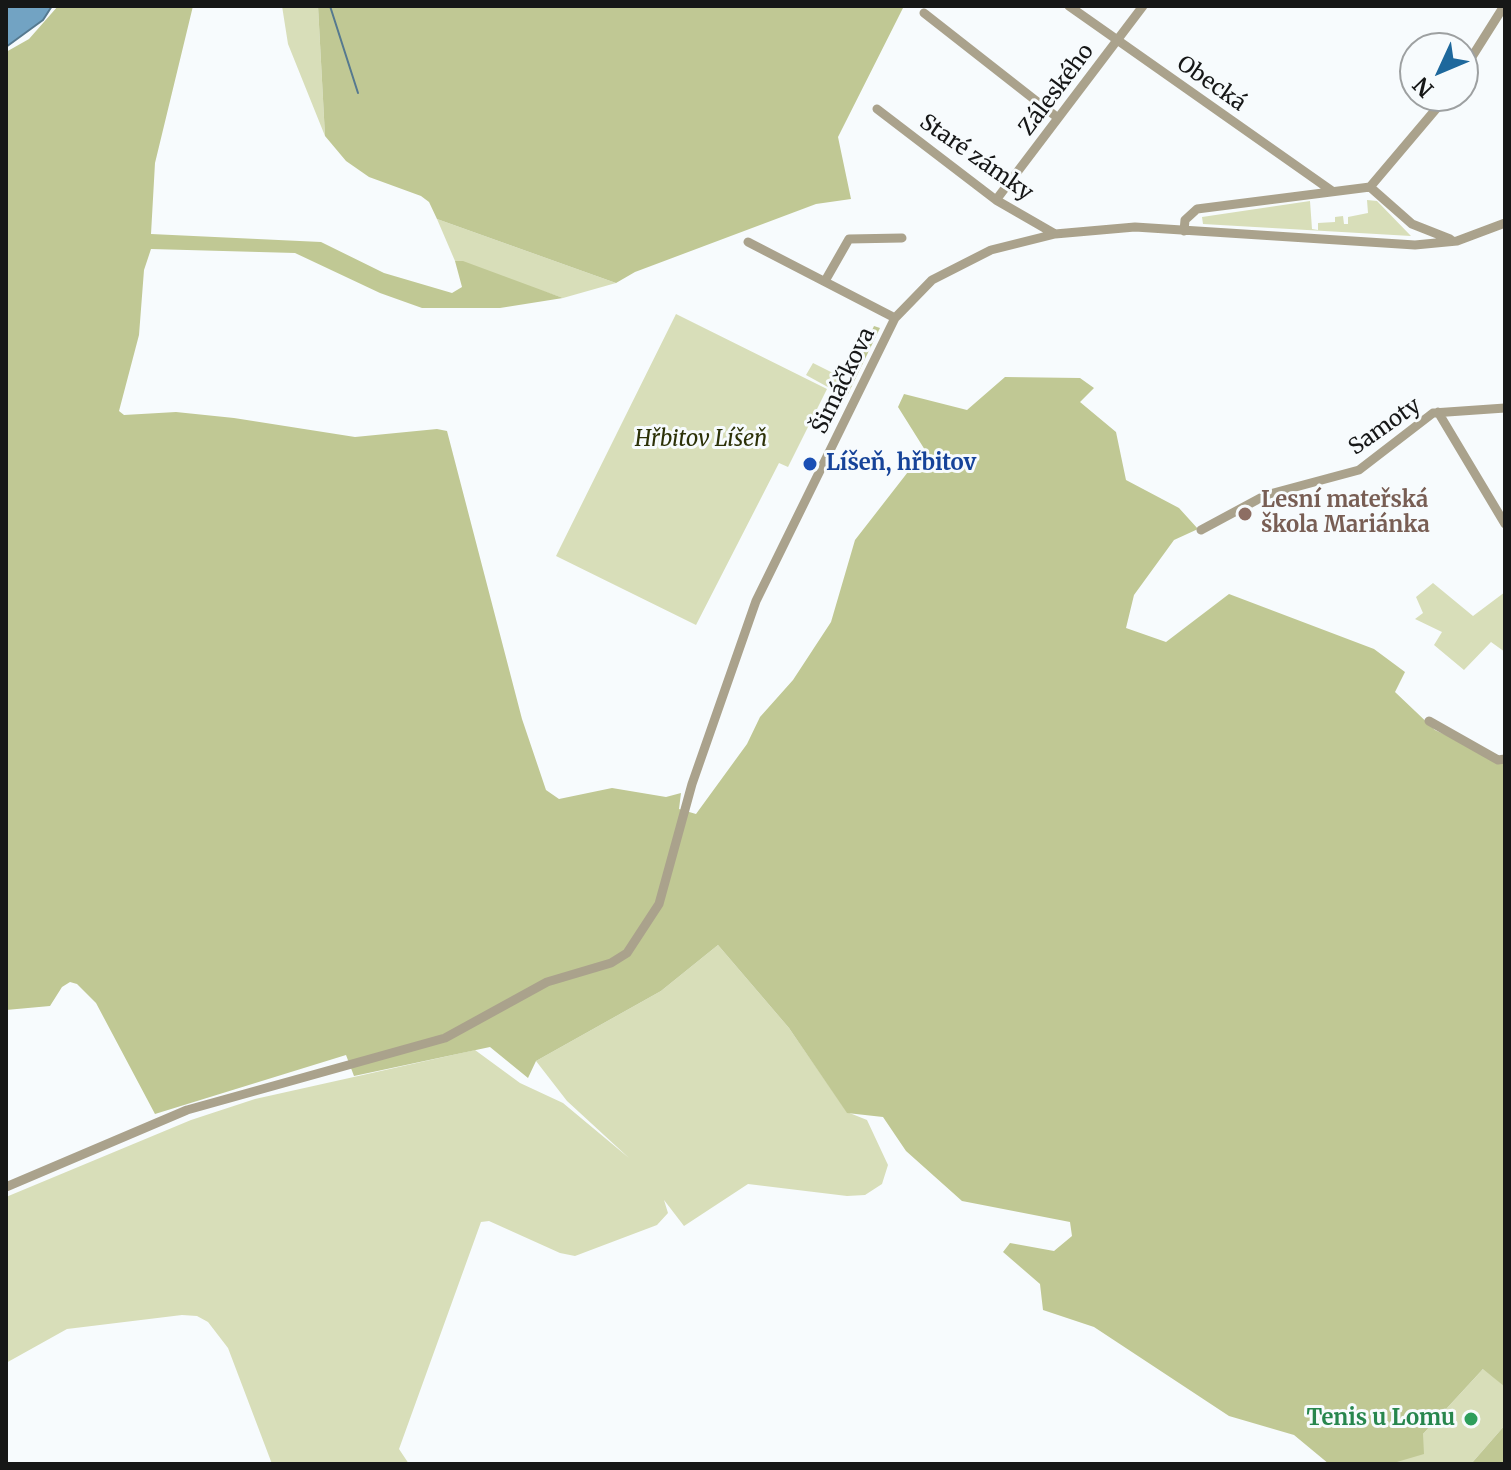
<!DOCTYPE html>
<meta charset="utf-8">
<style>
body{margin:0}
#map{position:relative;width:1511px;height:1470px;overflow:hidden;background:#f7fbfd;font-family:Merriweather,serif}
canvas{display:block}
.frame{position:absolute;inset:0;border:8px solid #161717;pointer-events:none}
.north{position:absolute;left:1399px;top:32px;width:80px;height:80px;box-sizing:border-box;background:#f7fbfd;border:2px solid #9da0a1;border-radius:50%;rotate:226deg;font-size:22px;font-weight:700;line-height:32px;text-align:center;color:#161717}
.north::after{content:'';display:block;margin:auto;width:28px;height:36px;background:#1e689c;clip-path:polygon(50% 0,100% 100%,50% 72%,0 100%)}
</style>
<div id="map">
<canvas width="1511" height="1470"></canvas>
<div class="frame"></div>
<div class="north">N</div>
</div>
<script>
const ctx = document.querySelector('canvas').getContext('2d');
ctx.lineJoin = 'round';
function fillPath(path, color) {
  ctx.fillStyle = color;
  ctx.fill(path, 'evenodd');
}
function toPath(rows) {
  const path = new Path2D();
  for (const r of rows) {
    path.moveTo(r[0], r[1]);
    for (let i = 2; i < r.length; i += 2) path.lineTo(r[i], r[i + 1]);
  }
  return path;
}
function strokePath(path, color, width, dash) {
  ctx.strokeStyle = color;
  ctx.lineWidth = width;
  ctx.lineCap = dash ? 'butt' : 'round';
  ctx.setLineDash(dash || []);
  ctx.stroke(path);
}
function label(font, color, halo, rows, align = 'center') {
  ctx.font = font + ' Merriweather,serif';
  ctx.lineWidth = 6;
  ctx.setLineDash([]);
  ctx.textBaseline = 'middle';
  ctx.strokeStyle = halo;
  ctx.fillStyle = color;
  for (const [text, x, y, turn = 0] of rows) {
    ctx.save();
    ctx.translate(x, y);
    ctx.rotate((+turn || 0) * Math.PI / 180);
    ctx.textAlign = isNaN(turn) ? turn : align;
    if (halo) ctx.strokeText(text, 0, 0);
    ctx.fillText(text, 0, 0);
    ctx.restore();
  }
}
const green = toPath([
 [282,6,318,6,325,136,288,44],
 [1367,200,1377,201,1411,236,1203,224,1202,217,1310,201,1312,229,1318,230,1318,223,1335,222,1335,217,1343,216,1344,224,1348,224,1348,217,1368,213],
 [437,219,616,283,563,298,455,261],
 [676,314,827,389,788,467,779,463,696,625,556,556],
 [813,363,847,380,843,392,848,394,832,422,829,423,835,391,806,375],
 [1433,583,1473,616,1505,592,1505,652,1491,642,1464,670,1434,645,1442,632,1415,619,1423,613,1416,597],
 [718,945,789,1028,847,1112,867,1120,888,1165,882,1184,865,1195,847,1196,748,1184,684,1226,664,1200,668,1213,657,1225,575,1256,560,1253,489,1221,481,1222,399,1449,409,1464,272,1464,228,1348,208,1322,197,1316,182,1315,67,1329,6,1363,6,1197,191,1120,255,1099,475,1050,520,1083,563,1103,629,1158,567,1101,536,1061,661,991],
 [1484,1368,1505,1387,1505,1425,1471,1464,1390,1464,1423,1434]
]);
const forest = toPath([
 [58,6,193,6,155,163,151,234,321,242,384,273,452,293,462,287,455,261,463,261,563,298,500,308,422,308,380,293,295,253,151,249,144,270,139,335,119,411,124,415,176,412,234,418,355,437,437,429,447,431,522,719,546,790,559,799,612,788,666,797,681,793,679,809,696,814,747,744,760,717,793,680,831,622,855,540,925,450,898,407,904,394,967,410,1005,377,1080,378,1094,388,1080,402,1116,432,1126,480,1179,508,1198,529,1174,540,1134,595,1126,628,1166,642,1229,594,1374,649,1405,672,1395,692,1435,730,1505,763,1505,1387,1483,1369,1423,1434,1424,1454,1390,1464,1329,1464,1294,1435,1229,1416,1094,1327,1043,1310,1040,1284,1003,1252,1010,1243,1054,1251,1072,1236,1070,1222,962,1201,906,1151,883,1117,847,1113,789,1028,718,945,661,991,536,1061,528,1078,490,1047,354,1076,346,1055,155,1114,96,1003,77,984,70,982,62,987,50,1006,6,1010,6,52,29,39],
 [318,6,904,6,838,137,851,199,816,204,635,272,616,283,437,219,429,202,421,196,369,177,346,161,325,136],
 [874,326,880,328,848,394,843,392],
 [1505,1425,1505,1464,1471,1464]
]);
const water = toPath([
 [6,6,52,6,43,20,6,47,6,6]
]);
const stream = toPath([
 [330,6,358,93]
]);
const minor = toPath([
 [1069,6,1332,191],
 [924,13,1058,118],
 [1463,71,1504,6],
 [877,109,996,200,1055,234],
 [1370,187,1447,96],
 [996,200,1143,6],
 [1184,231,1185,220,1197,209,1370,187,1412,224,1450,239],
 [748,242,895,318],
 [825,281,849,239,902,238],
 [1438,412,1505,524],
 [1201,530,1266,495,1359,470,1433,413,1505,408],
 [1429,721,1498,760,1505,759],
 [6,1187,187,1110,445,1038,547,982,611,963,627,953,659,904,692,784,756,601,895,318,932,280,991,250,1055,234,1135,227,1415,245,1457,241,1505,223]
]);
const markers = [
 [810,464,8,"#1a4fb4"],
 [1245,514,8,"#8d6e63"],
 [1471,1419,8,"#2e9e5b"]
];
const streetNames = [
 ["Obecká",1211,84,35],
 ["Záleského",1057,90,-53],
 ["Staré zámky",976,158,35],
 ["Šimáčkova",844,381,-64],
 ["Samoty",1385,427,-35]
];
const parkNames = [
 ["Hřbitov Líšeň",701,440]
];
const transitNames = [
 ["Líšeň, hřbitov",826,464]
];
const educationNames = [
 ["Lesní mateřská",1261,501],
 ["škola Mariánka",1261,526]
];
const leisureNames = [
 ["Tenis u Lomu",1455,1419]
];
fillPath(green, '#d8deb9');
fillPath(forest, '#c0c894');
fillPath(water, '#72a3c3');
strokePath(water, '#56798f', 2);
strokePath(stream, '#56798f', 2);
strokePath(minor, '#aaa28c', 9);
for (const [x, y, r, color] of markers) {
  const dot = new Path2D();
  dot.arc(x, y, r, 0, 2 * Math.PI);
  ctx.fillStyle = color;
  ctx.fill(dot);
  strokePath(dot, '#f7fbfd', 3);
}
label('22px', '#161717', '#f7fbfd', streetNames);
label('italic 22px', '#2c3107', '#f7fbfd', parkNames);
label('bold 22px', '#164399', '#f7fbfd', transitNames, 'left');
label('bold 22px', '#785e54', '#f7fbfd', educationNames, 'left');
label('bold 22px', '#27864d', '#f7fbfd', leisureNames, 'right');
</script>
